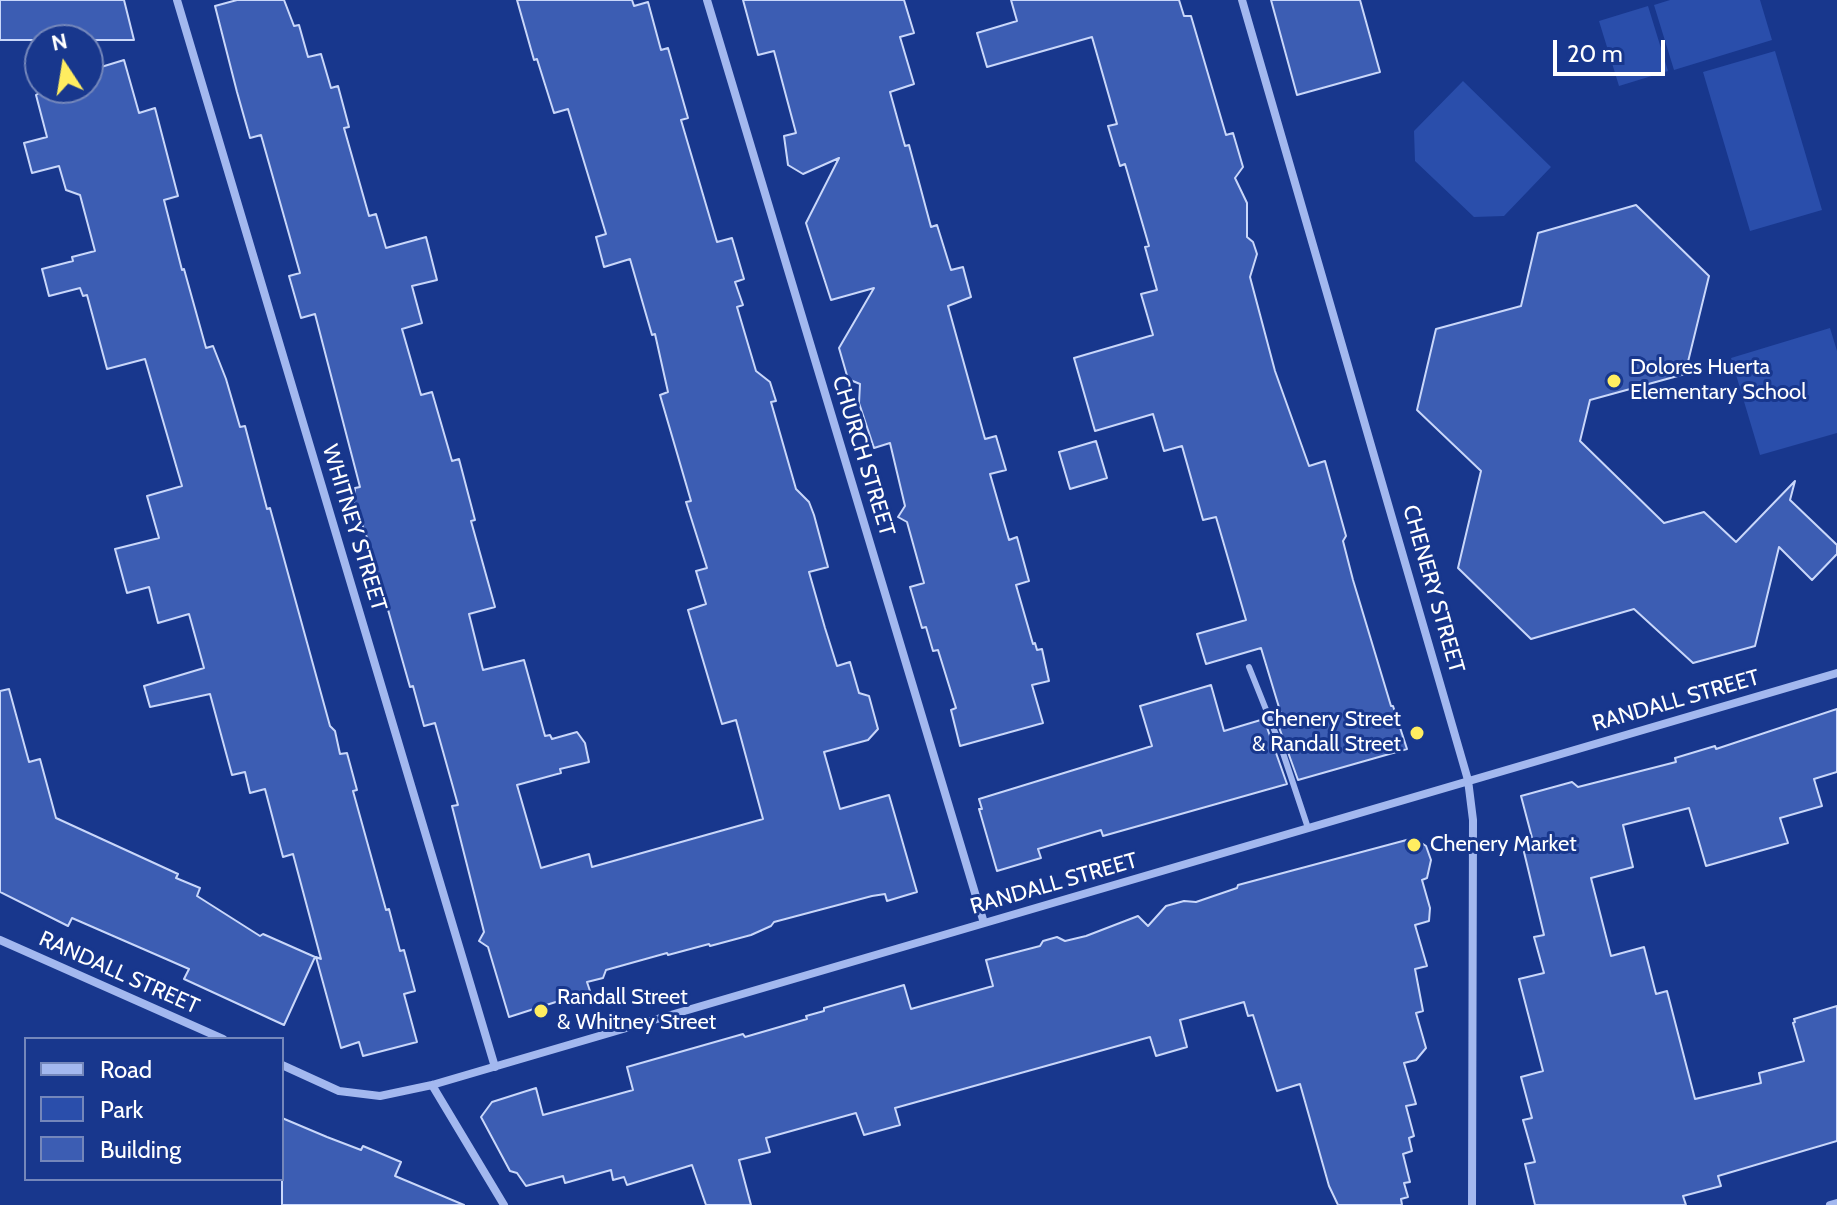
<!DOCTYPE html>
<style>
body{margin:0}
#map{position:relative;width:1837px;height:1205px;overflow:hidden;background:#18378d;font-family:Cabin,sans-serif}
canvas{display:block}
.legend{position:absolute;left:24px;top:1037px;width:260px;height:144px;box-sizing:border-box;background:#18378d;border:2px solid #7487bb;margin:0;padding:10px 14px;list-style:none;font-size:24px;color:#fff}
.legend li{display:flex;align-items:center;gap:16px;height:40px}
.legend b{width:40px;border:2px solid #7487bb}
.north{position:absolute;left:24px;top:24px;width:80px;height:80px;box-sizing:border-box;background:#18378d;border:2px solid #7487bb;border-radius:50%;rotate:348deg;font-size:22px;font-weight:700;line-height:32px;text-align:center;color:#fff}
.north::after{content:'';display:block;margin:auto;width:28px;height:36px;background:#ffed60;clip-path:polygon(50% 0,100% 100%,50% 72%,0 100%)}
.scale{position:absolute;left:1553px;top:40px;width:112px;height:36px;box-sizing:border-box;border:4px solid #fff;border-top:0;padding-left:10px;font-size:24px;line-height:28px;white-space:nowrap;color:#fff;-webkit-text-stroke:6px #18378d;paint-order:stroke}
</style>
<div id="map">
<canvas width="1837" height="1205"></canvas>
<ul class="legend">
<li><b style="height:10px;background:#a3b8ef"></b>Road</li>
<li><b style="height:22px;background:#2a4eab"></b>Park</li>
<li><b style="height:22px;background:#3c5db3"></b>Building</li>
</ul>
<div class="north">N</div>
<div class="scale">20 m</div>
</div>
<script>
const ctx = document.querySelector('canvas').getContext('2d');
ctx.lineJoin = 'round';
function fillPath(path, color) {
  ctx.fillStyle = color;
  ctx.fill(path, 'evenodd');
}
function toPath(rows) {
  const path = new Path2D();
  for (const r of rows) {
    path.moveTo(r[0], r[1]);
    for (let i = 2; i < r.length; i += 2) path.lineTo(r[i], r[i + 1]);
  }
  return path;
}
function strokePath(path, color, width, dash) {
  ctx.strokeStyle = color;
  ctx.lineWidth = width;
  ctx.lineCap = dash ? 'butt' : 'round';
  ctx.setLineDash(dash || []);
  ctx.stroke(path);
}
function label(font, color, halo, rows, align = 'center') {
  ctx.font = font + ' Cabin,sans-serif';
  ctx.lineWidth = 6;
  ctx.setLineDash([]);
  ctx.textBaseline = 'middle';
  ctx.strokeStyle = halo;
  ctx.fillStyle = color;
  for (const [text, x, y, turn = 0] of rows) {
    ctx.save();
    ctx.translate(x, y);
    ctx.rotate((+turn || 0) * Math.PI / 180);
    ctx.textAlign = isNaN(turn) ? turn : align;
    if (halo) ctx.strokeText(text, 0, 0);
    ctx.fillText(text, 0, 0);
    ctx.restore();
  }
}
const green = toPath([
 [1670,0,1760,0,1772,40,1674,70,1654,5],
 [1648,6,1668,71,1619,86,1599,21],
 [1775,51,1822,210,1750,231,1703,72],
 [1463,81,1551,167,1504,216,1474,217,1415,161,1414,131],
 [1830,328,1837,351,1837,433,1760,455,1731,358]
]);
const building = toPath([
 [0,0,124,0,134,40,0,40,0,0],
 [237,0,284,0,294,26,299,25,308,57,321,54,331,88,338,86,349,127,344,128,369,216,376,214,386,248,426,237,437,280,412,286,422,323,402,329,421,395,432,392,452,461,459,459,475,520,471,521,495,607,469,614,483,670,524,660,545,736,550,735,552,739,577,732,585,743,589,762,560,769,561,773,517,785,541,868,589,854,592,867,763,819,736,720,722,724,688,610,706,604,696,571,707,568,686,502,691,501,660,395,668,392,655,334,652,335,630,259,604,267,596,237,606,234,568,109,554,113,537,59,534,60,517,0,632,0,634,6,648,2,661,50,668,48,688,118,681,120,717,242,732,238,744,279,735,282,743,305,737,307,756,371,770,382,776,401,771,402,796,489,809,502,814,515,828,567,809,572,825,628,837,666,850,662,859,693,869,696,878,729,868,740,824,752,840,809,889,795,917,892,887,901,885,894,872,896,774,922,771,926,751,935,710,946,709,944,668,955,667,953,606,970,603,978,587,982,590,991,509,1017,488,947,479,941,484,932,452,806,458,805,435,723,424,726,413,686,410,687,369,543,354,503,355,488,360,487,315,314,301,318,289,276,300,273,261,135,250,138,237,92,215,6,237,0],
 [743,0,904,0,914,33,900,37,914,84,890,92,905,146,909,145,931,227,937,225,951,270,963,267,971,297,948,306,985,439,996,436,1006,470,990,474,1009,540,1017,537,1029,581,1016,585,1033,644,1035,643,1037,650,1042,649,1049,681,1032,685,1043,723,960,746,951,710,956,708,938,650,933,651,926,627,922,628,910,587,924,583,907,522,898,517,905,506,890,443,874,448,859,403,860,384,848,379,839,348,874,288,831,300,806,223,839,158,803,174,788,165,784,136,796,133,774,51,758,55,743,0],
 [1011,0,1179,0,1184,16,1191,16,1226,135,1233,133,1243,167,1235,178,1247,203,1247,237,1253,242,1257,254,1250,277,1275,371,1309,466,1325,461,1346,536,1343,541,1353,580,1391,706,1393,706,1407,749,1298,780,1275,716,1281,714,1261,648,1206,664,1197,634,1246,620,1216,517,1203,520,1182,446,1164,451,1153,414,1095,431,1074,358,1153,335,1141,294,1157,290,1145,247,1149,246,1125,164,1120,166,1108,126,1117,124,1092,37,987,67,977,33,1017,21,1011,0],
 [1271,0,1360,0,1380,72,1297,95,1271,0],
 [124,60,139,113,155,108,178,196,164,200,182,270,184,269,206,348,213,346,226,379,240,427,245,426,267,509,270,508,330,726,335,731,340,754,347,753,357,790,353,791,386,910,389,909,400,951,404,950,415,991,404,994,417,1042,363,1056,359,1042,341,1048,316,957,321,959,293,854,283,857,265,789,250,793,245,772,232,775,210,694,150,707,144,686,204,668,189,614,158,623,149,587,127,593,115,549,159,538,147,496,182,486,145,359,107,369,87,295,83,296,80,288,49,296,42,269,73,261,72,257,95,251,80,195,66,190,59,166,32,173,24,143,47,137,36,95,39,93,37,87,88,88,88,71,124,60],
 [1636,205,1709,276,1685,374,1590,400,1580,441,1664,523,1704,512,1736,542,1795,481,1790,500,1837,545,1837,554,1812,580,1779,547,1755,646,1693,663,1634,609,1531,639,1458,568,1481,471,1417,410,1436,329,1521,306,1538,233,1636,205],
 [1096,441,1107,478,1070,489,1059,452,1096,441],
 [1211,685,1224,731,1264,719,1287,784,1103,836,1101,830,1038,849,1041,858,997,871,979,809,982,809,979,799,1152,746,1140,706,1211,685],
 [9,689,29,762,40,759,56,818,178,874,176,878,200,888,197,896,260,936,263,934,315,957,284,1025,184,979,189,969,72,918,68,926,0,892,0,691,9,689],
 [1837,709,1837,772,1814,779,1822,806,1780,818,1788,843,1706,866,1689,808,1623,825,1633,867,1591,878,1611,956,1644,947,1656,994,1667,991,1695,1099,1761,1083,1759,1073,1804,1061,1793,1023,1795,1022,1794,1019,1837,1006,1837,1141,1718,1176,1721,1186,1683,1196,1686,1205,1535,1205,1525,1164,1535,1162,1523,1120,1532,1118,1521,1077,1543,1071,1519,979,1544,973,1534,937,1544,935,1524,852,1535,849,1521,796,1572,782,1578,787,1676,762,1675,758,1715,746,1716,749,1837,709],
 [1414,838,1426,846,1431,860,1427,878,1422,880,1430,908,1429,921,1415,925,1427,966,1415,969,1423,1011,1416,1013,1426,1048,1416,1060,1404,1063,1416,1104,1406,1106,1414,1136,1409,1138,1412,1151,1403,1154,1410,1182,1404,1183,1408,1197,1401,1199,1402,1205,1338,1205,1329,1186,1300,1084,1277,1091,1253,1015,1248,1016,1244,1002,1180,1020,1187,1047,1156,1056,1150,1037,895,1108,900,1125,864,1135,856,1113,766,1138,770,1152,739,1160,751,1205,706,1205,692,1165,627,1185,624,1177,613,1180,611,1170,565,1183,563,1176,526,1186,517,1173,510,1171,481,1117,492,1102,536,1088,543,1115,633,1090,627,1067,743,1034,745,1037,807,1019,806,1016,824,1011,824,1008,904,985,911,1009,993,986,986,960,1040,946,1043,941,1057,937,1065,941,1086,936,1138,916,1148,926,1166,906,1184,901,1196,902,1237,888,1238,885,1414,838],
 [282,1118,327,1137,361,1150,363,1146,401,1162,395,1176,464,1205,282,1205,282,1118]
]);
const lane = toPath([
 [1249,667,1281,747,1308,828]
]);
const street = toPath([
 [177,0,495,1067],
 [707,0,984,923],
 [1242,0,1468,780,1473,820,1472,1205],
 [0,940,223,1039],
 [282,1065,339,1091,380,1096,432,1085,1837,673],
 [432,1085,504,1205],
 [1830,1205,1837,1203]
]);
const markers = [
 [1614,381,8,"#ffed60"],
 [1417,733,8,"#ffed60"],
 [1414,845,8,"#ffed60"],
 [541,1011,8,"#ffed60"]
];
const poiNames = [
 ["Dolores Huerta",1630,368],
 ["Elementary School",1630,393],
 ["Chenery Street",1401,720,"right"],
 ["& Randall Street",1401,745,"right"],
 ["Chenery Market",1430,845],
 ["Randall Street",557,998],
 ["& Whitney Street",557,1023]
];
const streetNames = [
 ["CHURCH STREET",863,456,73],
 ["WHITNEY STREET",354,528,73],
 ["CHENERY STREET",1433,589,74],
 ["RANDALL STREET",1676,701,-16],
 ["RANDALL STREET",1054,884,-16],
 ["RANDALL STREET",119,973,24]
];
fillPath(green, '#2a4eab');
fillPath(building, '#3c5db3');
strokePath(building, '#c9d7fa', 2);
strokePath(lane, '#a3b8ef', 6);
strokePath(street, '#a3b8ef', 8);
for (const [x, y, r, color] of markers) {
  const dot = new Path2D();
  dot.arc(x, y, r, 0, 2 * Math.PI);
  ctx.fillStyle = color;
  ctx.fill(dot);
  strokePath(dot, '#18378d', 3);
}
label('22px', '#fff', '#18378d', poiNames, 'left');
label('22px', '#fff', '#18378d', streetNames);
</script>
